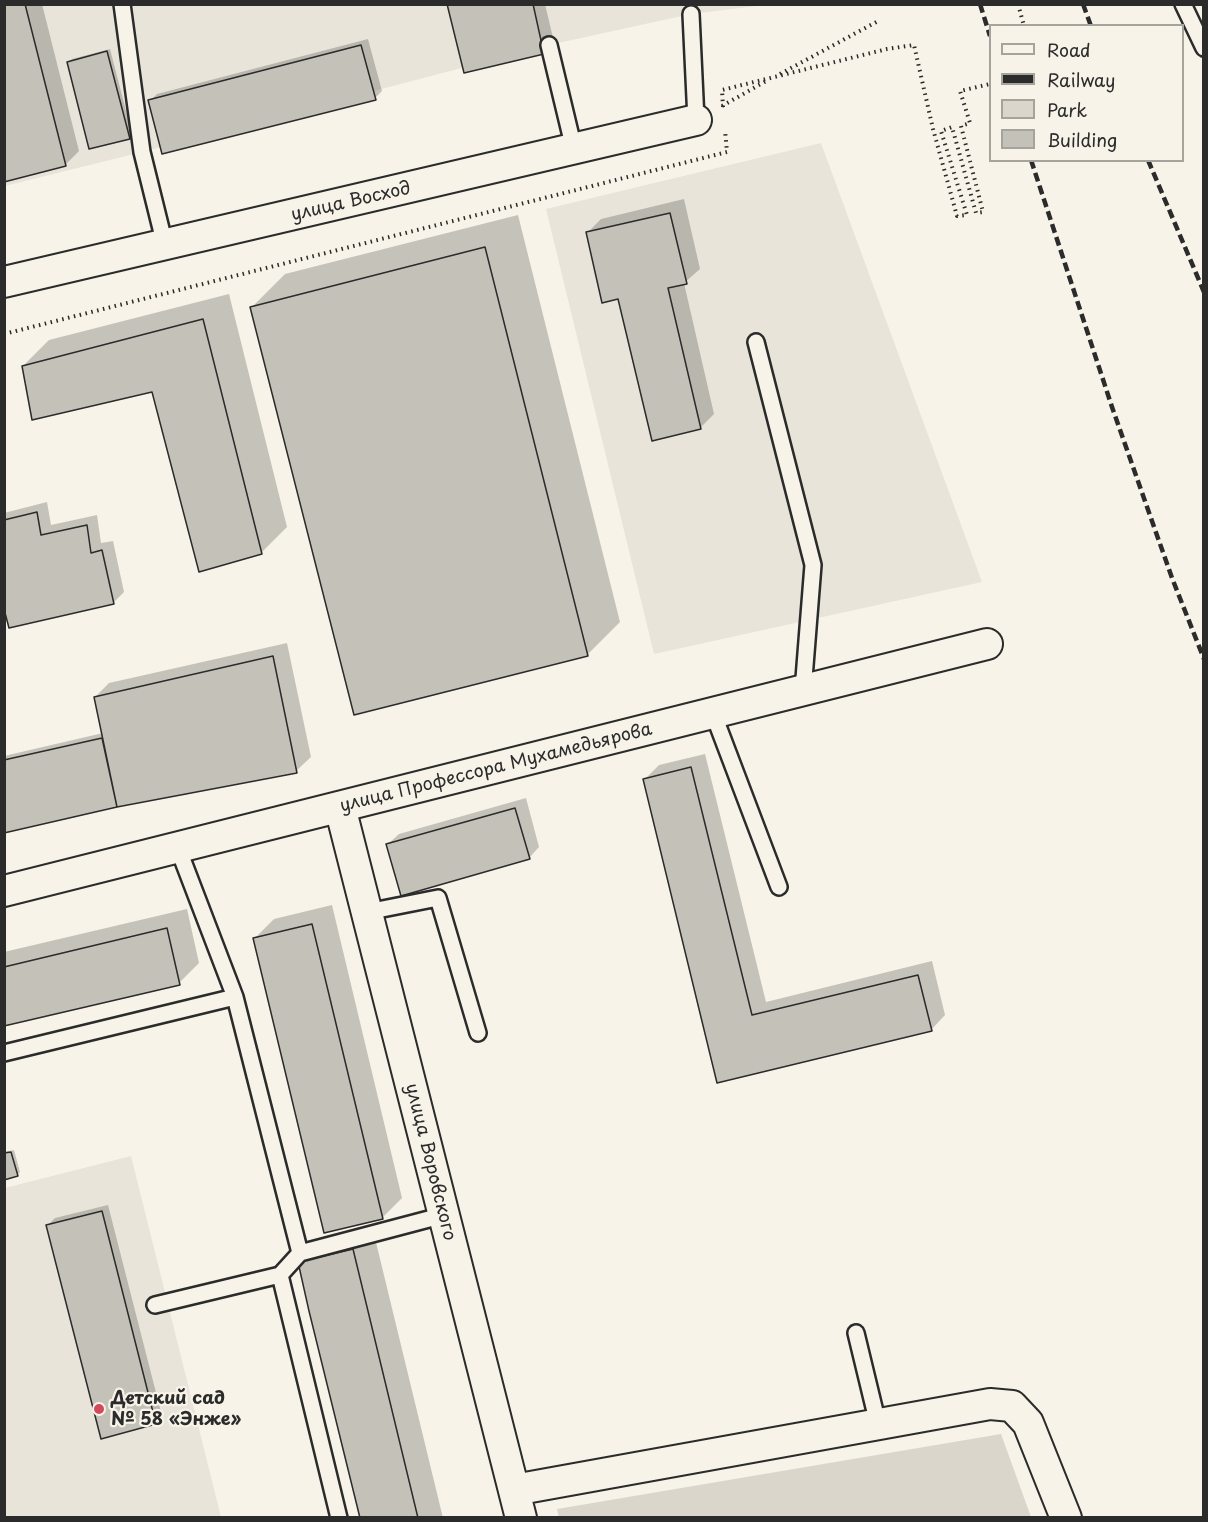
<!DOCTYPE html>
<meta charset="utf-8">
<style>
body{margin:0}
#map{position:relative;width:1208px;height:1522px;overflow:hidden;background:#f7f3e8;font-family:"Playpen Sans",sans-serif}
canvas{display:block}
.frame{position:absolute;inset:0;border:6px solid #2b2b2b;pointer-events:none}
.legend{position:absolute;left:989px;top:24px;width:195px;height:138px;box-sizing:border-box;background:#f7f3e8;border:2px solid #a5a39c;margin:0;padding:8px 10px;list-style:none;font-size:18px;color:#2b2b2b}
.legend li{display:flex;align-items:center;gap:12px;height:30px}
.legend b{width:30px;border:2px solid #a5a39c}
</style>
<div id="map">
<canvas width="1208" height="1522"></canvas>
<div class="frame"></div>
<ul class="legend">
<li><b style="height:8px;background:#f7f3e8"></b>Road</li>
<li><b style="height:8px;background:#2b2b2b"></b>Railway</li>
<li><b style="height:16px;background:#dad6cc"></b>Park</li>
<li><b style="height:16px;background:#c4c1b9"></b>Building</li>
</ul>
</div>
<script>
const ctx = document.querySelector('canvas').getContext('2d');
ctx.lineJoin = 'round';
function fillPath(path, color) {
  ctx.fillStyle = color;
  ctx.fill(path, 'evenodd');
}
function toPath(rows) {
  const path = new Path2D();
  for (const r of rows) {
    path.moveTo(r[0], r[1]);
    for (let i = 2; i < r.length; i += 2) path.lineTo(r[i], r[i + 1]);
  }
  return path;
}
function strokePath(path, color, width, dash) {
  ctx.strokeStyle = color;
  ctx.lineWidth = width;
  ctx.lineCap = dash ? 'butt' : 'round';
  ctx.setLineDash(dash || []);
  ctx.stroke(path);
}
function label(font, color, halo, rows, align = 'center') {
  ctx.font = font + ' "Playpen Sans",sans-serif';
  ctx.lineWidth = 4.5;
  ctx.setLineDash([]);
  ctx.textBaseline = 'middle';
  ctx.strokeStyle = halo;
  ctx.fillStyle = color;
  for (const [text, x, y, turn = 0] of rows) {
    ctx.save();
    ctx.translate(x, y);
    ctx.rotate((+turn || 0) * Math.PI / 180);
    ctx.textAlign = isNaN(turn) ? turn : align;
    if (halo) ctx.strokeText(text, 0, 0);
    ctx.fillText(text, 0, 0);
    ctx.restore();
  }
}
const built = toPath([
 [4,5,765,5,691,14,549,45,142,152,5,186],
 [821,143,982,582,654,654,546,209],
 [131,1156,221,1517,5,1518,5,1188]
]);
const green = toPath([
 [1001,1434,1031,1517,559,1518,557,1509]
]);
const shadow = toPath([
 [4,4,42,4,79,151,65,165],
 [449,4,545,4,554,42,543,53],
 [368,39,382,91,375,98,150,101,157,94],
 [110,49,132,134,129,138,68,62,72,59],
 [684,199,700,269,684,283,714,414,700,428,620,297,587,233,601,219],
 [518,215,620,622,587,655,252,307,285,274],
 [229,294,287,527,261,553,153,390,23,366,49,340],
 [47,502,51,525,97,515,101,543,113,541,124,592,113,603,4,602,4,513],
 [287,643,311,757,296,771,116,806,4,831,4,756,103,733,95,697,109,683],
 [705,754,766,1002,932,961,945,1015,931,1030,718,1081,645,779,659,765],
 [526,798,539,847,529,858,388,844,399,834],
 [332,905,402,1198,382,1218,254,939,274,919],
 [187,909,199,963,179,983,4,1025,4,952],
 [14,1150,20,1172,17,1175,4,1178,4,1152],
 [108,1205,162,1416,155,1423,48,1225,55,1218],
 [373,1230,443,1518,361,1518,299,1263,319,1243]
]);
const building = toPath([
 [4,4,25,4,66,166,4,182,4,4],
 [447,4,533,4,544,54,464,73,447,4],
 [361,45,376,100,162,154,148,100,361,45],
 [107,51,130,139,89,149,67,62,107,51],
 [670,213,687,284,668,288,701,429,652,441,618,299,602,303,586,232,670,213],
 [485,247,588,656,354,715,250,307,485,247],
 [203,319,262,554,199,572,152,392,32,420,22,366,203,319],
 [37,512,41,535,87,525,91,553,102,550,114,604,9,628,4,609,4,520,37,512],
 [273,656,297,773,117,807,94,697,273,656],
 [102,738,117,807,4,833,4,760,102,738],
 [691,767,752,1015,918,975,932,1031,717,1083,643,779,691,767],
 [515,808,530,859,401,896,386,844,515,808],
 [312,924,383,1219,324,1233,253,938,312,924],
 [167,928,180,985,4,1026,4,967,167,928],
 [11,1152,18,1176,4,1180,4,1153,11,1152],
 [102,1211,156,1424,101,1439,46,1225,102,1211],
 [353,1249,418,1518,360,1518,309,1311,298,1262,353,1249]
]);
const path = toPath([
 [1018,4,1024,26],
 [780,74,880,20],
 [722,106,768,80],
 [723,107,722,90,887,49,914,45,933,129,957,216,967,215,941,131,952,127,976,213,983,212,961,126,970,123,960,91,990,84],
 [4,334,727,152,725,130]
]);
const service = toPath([
 [122,4,142,152,165,245],
 [1183,4,1204,48],
 [691,14,696,120],
 [549,45,574,149],
 [756,342,813,565,803,691],
 [713,713,779,887],
 [178,848,235,997,300,1253,280,1275,339,1518],
 [367,912,438,898,478,1033],
 [4,1053,235,997],
 [300,1253,444,1215],
 [155,1305,280,1275],
 [856,1333,878,1424]
]);
const minor = toPath([
 [4,282,696,120],
 [340,807,521,1518],
 [4,891,987,644],
 [514,1490,990,1404,1012,1406,1028,1423,1066,1518]
]);
const rail = toPath([
 [980,4,990,36],
 [1083,4,1091,26],
 [1031,160,1112,407,1172,578,1204,659],
 [1148,160,1204,292]
]);
const markers = [
 [99,1409,6,"#d1495b"]
];
const streetNames = [
 ["улица Восход",351,202,-13],
 ["улица Профессора Мухамедьярова",496,768,-14],
 ["улица Воровского",430,1162,76]
];
const poiNames = [
 ["Детский сад",111,1399],
 ["№ 58 «Энже»",111,1420]
];
fillPath(built, '#e8e4da');
fillPath(green, '#dad6cc');
fillPath(shadow, '#0003');
fillPath(building, '#c4c1b9');
strokePath(building, '#2b2b2b', 1.5);
strokePath(service, '#2b2b2b', 20);
strokePath(minor, '#2b2b2b', 34);
strokePath(path, '#2b2b2b', 4, [1.5, 4.5]);
strokePath(service, '#f7f3e8', 15);
strokePath(minor, '#f7f3e8', 30);
strokePath(rail, '#2b2b2b', 4.5, [9, 4.5]);
for (const [x, y, r, color] of markers) {
  const dot = new Path2D();
  dot.arc(x, y, r, 0, 2 * Math.PI);
  ctx.fillStyle = color;
  ctx.fill(dot);
  strokePath(dot, '#f7f3e8', 2);
}
label('18px', '#2b2b2b', '#f7f3e8', streetNames);
label('bold 18px', '#2b2b2b', '#f7f3e8', poiNames, 'left');
</script>
